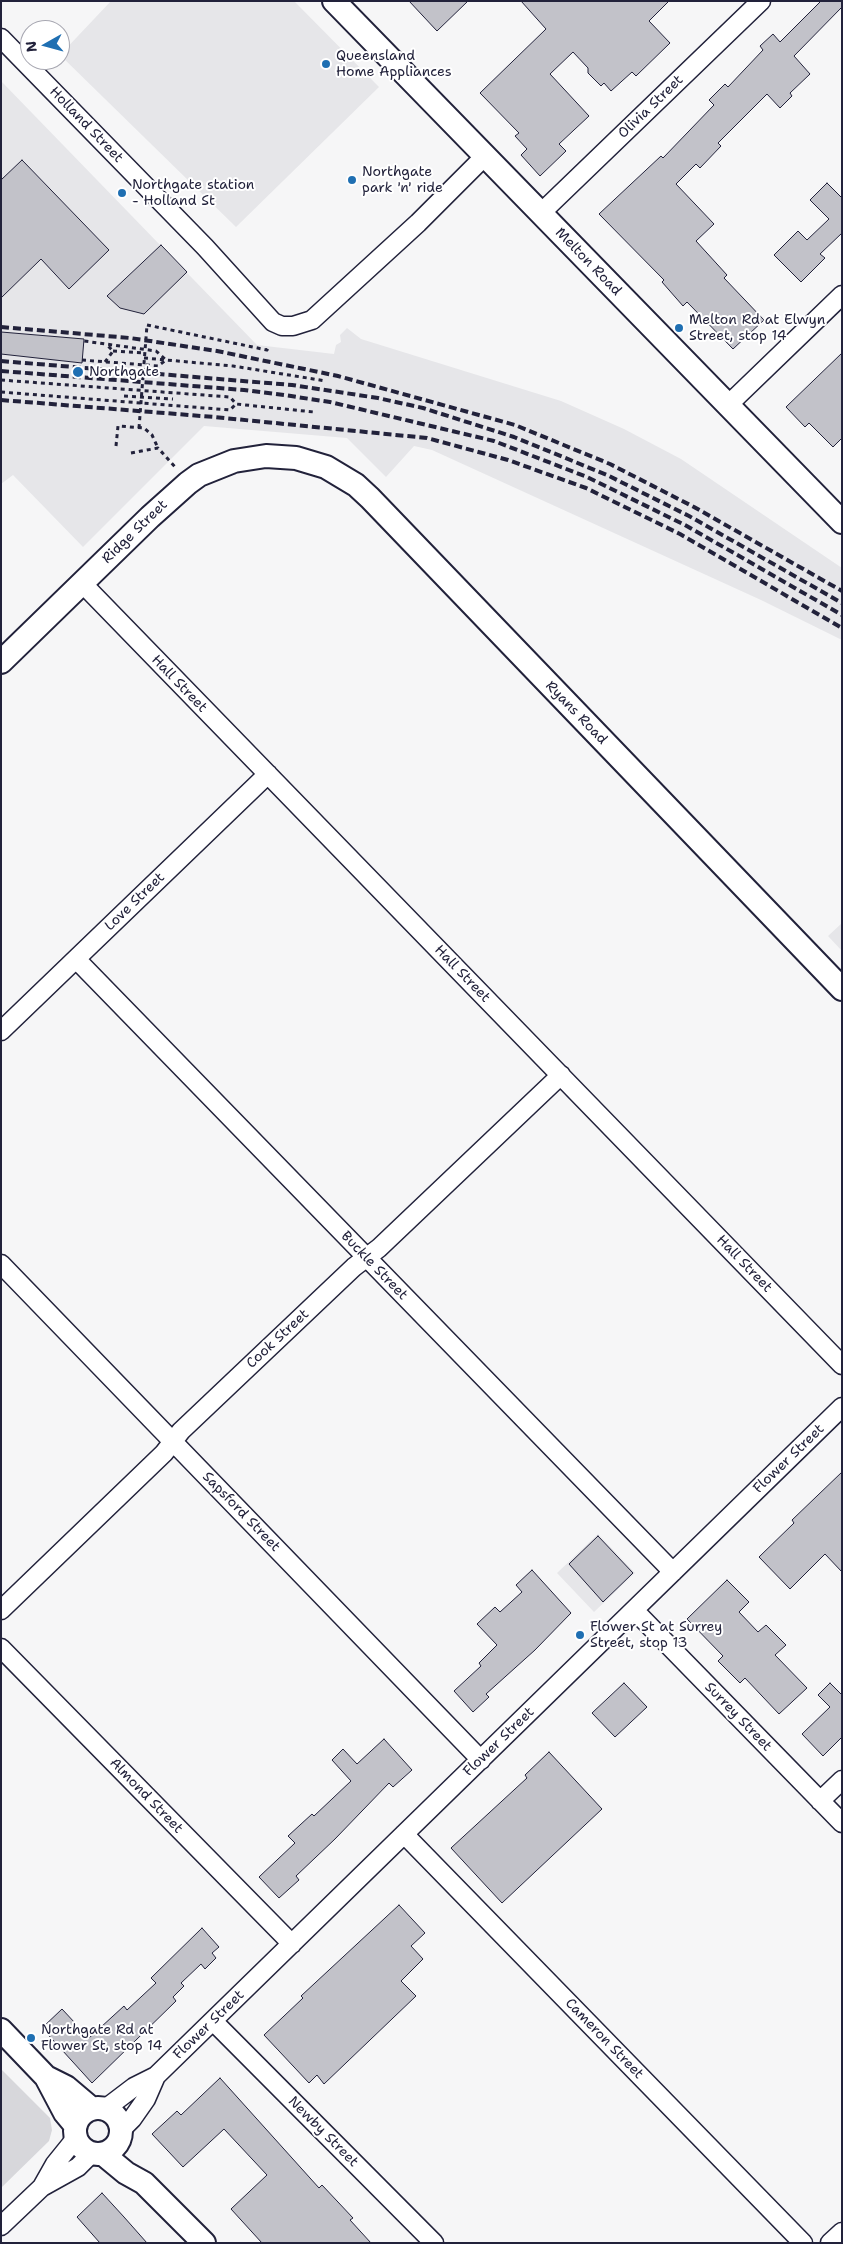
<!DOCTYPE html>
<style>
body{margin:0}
#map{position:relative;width:843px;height:2244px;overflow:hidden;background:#f6f6f7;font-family:"Shantell Sans",sans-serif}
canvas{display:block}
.frame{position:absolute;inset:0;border:2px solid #22223b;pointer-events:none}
.north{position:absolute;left:20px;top:20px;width:50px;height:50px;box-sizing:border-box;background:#fff;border:1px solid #a7a7b1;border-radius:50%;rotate:263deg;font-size:14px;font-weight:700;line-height:20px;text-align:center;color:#22223b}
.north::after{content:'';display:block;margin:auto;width:18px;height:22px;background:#1f6fb2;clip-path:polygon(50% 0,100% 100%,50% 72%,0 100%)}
</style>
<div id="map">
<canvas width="843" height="2244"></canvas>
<div class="frame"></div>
<div class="north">N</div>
</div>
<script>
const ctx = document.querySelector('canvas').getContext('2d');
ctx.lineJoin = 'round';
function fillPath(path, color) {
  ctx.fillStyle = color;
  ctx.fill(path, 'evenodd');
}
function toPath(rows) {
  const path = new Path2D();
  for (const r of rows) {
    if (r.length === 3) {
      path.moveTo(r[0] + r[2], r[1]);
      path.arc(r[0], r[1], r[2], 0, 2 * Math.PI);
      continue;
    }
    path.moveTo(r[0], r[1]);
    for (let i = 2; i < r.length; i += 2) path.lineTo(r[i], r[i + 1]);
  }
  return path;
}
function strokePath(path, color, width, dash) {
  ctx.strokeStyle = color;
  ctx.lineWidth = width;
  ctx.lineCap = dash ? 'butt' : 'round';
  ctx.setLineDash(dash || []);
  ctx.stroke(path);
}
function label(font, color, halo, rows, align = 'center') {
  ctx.font = font + ' "Shantell Sans",sans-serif';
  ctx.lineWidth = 4;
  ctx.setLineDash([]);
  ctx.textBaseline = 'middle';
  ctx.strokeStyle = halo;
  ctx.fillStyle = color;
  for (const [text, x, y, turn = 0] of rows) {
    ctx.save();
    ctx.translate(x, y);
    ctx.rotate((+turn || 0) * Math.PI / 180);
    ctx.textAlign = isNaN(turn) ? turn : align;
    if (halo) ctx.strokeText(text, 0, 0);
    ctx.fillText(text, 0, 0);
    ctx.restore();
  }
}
const built = toPath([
 [111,1,294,1,379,87,236,227,60,55],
 [1,81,257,345,334,354,336,345,341,342,340,335,347,328,361,339,561,401,624,429,681,459,842,568,842,640,761,600,432,450,414,446,386,477,347,438,204,426,83,547,13,475,1,484],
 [842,923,842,951,828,936],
 [598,1534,635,1573,594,1612,557,1573]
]);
const green = toPath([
 [1,2069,50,2118,52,2130,49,2141,1,2188]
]);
const building = toPath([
 [409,1,468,1,437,31,409,1],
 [521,1,669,1,649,21,670,43,636,76,632,72,611,91,604,83,601,86,588,73,588,68,573,52,550,74,589,116,559,144,566,151,540,176,521,155,527,149,515,136,519,133,480,93,546,29,521,1],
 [821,1,842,1,842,7,794,56,810,74,790,93,792,96,780,108,767,94,718,143,721,146,700,168,696,164,676,184,714,224,696,241,727,275,724,278,764,320,733,349,687,302,683,306,662,282,664,280,599,214,661,156,663,158,714,105,709,100,725,84,728,87,763,50,760,46,773,34,780,42,821,1],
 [22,160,109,250,69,289,41,259,1,298,1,180,22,160],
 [827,183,842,198,842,233,820,254,825,258,801,282,774,255,798,231,807,240,829,219,810,200,827,183],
 [161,245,187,272,144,314,120,308,107,296,161,245],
 [1,332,84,339,82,363,1,354,1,332],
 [842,353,842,438,833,447,809,423,805,427,786,407,842,353],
 [842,1472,842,1572,825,1554,790,1589,759,1557,794,1523,792,1520,842,1472],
 [598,1536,633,1573,603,1602,569,1564,598,1536],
 [532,1570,571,1613,535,1650,486,1694,489,1697,473,1712,454,1691,481,1666,479,1663,497,1645,477,1624,495,1607,500,1612,522,1592,516,1585,532,1570],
 [727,1580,749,1602,739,1612,758,1632,766,1625,786,1645,775,1655,807,1688,779,1714,745,1678,740,1683,718,1661,723,1656,687,1619,727,1580],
 [624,1683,647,1707,615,1737,592,1713,624,1683],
 [830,1683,842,1695,842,1737,823,1756,802,1734,830,1707,818,1695,830,1683],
 [384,1739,412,1770,393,1787,389,1783,335,1839,296,1876,299,1880,279,1898,259,1877,295,1843,288,1836,312,1814,314,1816,351,1781,332,1760,343,1749,357,1764,384,1739],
 [549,1752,602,1809,502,1903,451,1848,527,1778,525,1775,549,1752],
 [399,1905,425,1933,411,1946,423,1959,401,1981,416,1996,324,2084,317,2075,309,2083,264,2035,303,1998,301,1996,399,1905],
 [202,1928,219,1947,212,1953,216,1958,205,1969,201,1964,181,1983,184,1986,173,1997,176,2001,92,2083,42,2028,62,2009,89,2038,124,2006,127,2010,156,1983,151,1978,202,1928],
 [220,2078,319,2188,322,2185,353,2218,350,2220,371,2243,262,2243,231,2209,267,2175,224,2129,183,2167,152,2134,177,2111,181,2115,220,2078],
 [102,2193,124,2217,147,2243,100,2243,77,2217,102,2193]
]);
const path = toPath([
 [147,325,267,350,269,346],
 [113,351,144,353],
 [144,358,233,366,326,381],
 [82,360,158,366,166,360,156,351,84,341],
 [105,362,113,351,107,345],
 [1,380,230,397,236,404,314,412],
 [1,392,230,410,236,404],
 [124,396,173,399],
 [116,446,118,426,144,428,152,435,158,448],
 [131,453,158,448,176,468]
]);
const minor = toPath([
 [1,38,205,247,273,322,282,326,293,326,312,320,418,223,485,156],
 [541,213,761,1],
 [728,405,842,295],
 [82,583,842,1365],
 [76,959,673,1572],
 [1,1031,268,774],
 [1,1264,481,1760],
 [1,1610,164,1453,181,1431,354,1267,379,1248,561,1075],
 [634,1610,842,1823],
 [1,1648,292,1944],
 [820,1801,842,1780],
 [404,1834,803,2243],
 [213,2021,434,2243],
 [105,2109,134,2087,156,2076,842,1407],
 [121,2130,132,2119,146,2099,156,2076],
 [42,2187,78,2167,92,2153],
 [1,2226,42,2187,55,2164,76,2138],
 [830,2243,842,2232]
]);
const tertiary = toPath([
 [334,1,842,522],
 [1,662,150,517,188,483,199,475,234,461,266,456,296,458,326,467,356,485,370,498,842,989],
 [1,2030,46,2077,66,2087,92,2109],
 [46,2077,65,2113,75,2125],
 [98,2131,23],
 [103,2154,126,2173,144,2183,204,2243]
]);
const rail = toPath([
 [1,327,130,338,217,351,338,376,515,425,610,464,694,507,842,591],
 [1,361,292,385,378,398,423,408,514,437,607,475,689,516,842,603],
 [1,371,244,390,284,395,330,402,494,441,587,477,685,525,842,615],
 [1,400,214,417,427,438,508,460,586,488,680,534,842,628]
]);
const pathBridge = toPath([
 [139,428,147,325]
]);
const markers = [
 [326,64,5,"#1f6fb2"],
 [352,180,5,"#1f6fb2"],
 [122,193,5,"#1f6fb2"],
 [679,328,5,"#1f6fb2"],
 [78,372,6,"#1f6fb2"],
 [580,1635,5,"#1f6fb2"],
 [31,2038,5,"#1f6fb2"]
];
const poiNames = [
 ["Queensland",336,56],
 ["Home Appliances",336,72],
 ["Northgate",362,172],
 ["park 'n' ride",362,188],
 ["Northgate station",132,185],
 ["- Holland St",132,201],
 ["Melton Rd at Elwyn",689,320],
 ["Street, stop 14",689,336],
 ["Northgate",89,372],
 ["Flower St at Surrey",590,1627],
 ["Street, stop 13",590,1643],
 ["Northgate Rd at",41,2030],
 ["Flower St, stop 14",41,2046]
];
const streetNames = [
 ["Olivia Street",651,107,-44],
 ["Holland Street",86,125,46],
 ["Melton Road",588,262,46],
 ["Ridge Street",135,532,-44],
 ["Hall Street",179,684,46],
 ["Ryans Road",576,713,46],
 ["Love Street",135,902,-44],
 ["Hall Street",462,974,46],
 ["Hall Street",744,1264,46],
 ["Buckle Street",374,1266,46],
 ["Cook Street",278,1339,-43],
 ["Flower Street",789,1459,-44],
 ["Sapsford Street",241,1512,46],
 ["Surrey Street",738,1717,46],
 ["Flower Street",499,1742,-44],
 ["Almond Street",146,1796,46],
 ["Flower Street",209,2025,-44],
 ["Cameron Street",604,2039,46],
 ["Newby Street",323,2132,45]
];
fillPath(built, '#e6e6e9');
fillPath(green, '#d7d7db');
fillPath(building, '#c2c2c9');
strokePath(building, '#22223b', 1);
strokePath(minor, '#22223b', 21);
strokePath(tertiary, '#22223b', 26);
strokePath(path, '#22223b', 3, [4, 4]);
strokePath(minor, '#fff', 18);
strokePath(tertiary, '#fff', 22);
strokePath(rail, '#22223b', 4, [8, 4]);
strokePath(pathBridge, '#22223b', 3, [4, 4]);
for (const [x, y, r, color] of markers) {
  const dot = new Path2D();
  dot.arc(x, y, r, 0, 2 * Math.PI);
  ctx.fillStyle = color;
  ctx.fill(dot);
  strokePath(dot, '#fff', 2);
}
label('14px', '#22223b', '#fff', poiNames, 'left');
label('14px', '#22223b', '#fff', streetNames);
</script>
